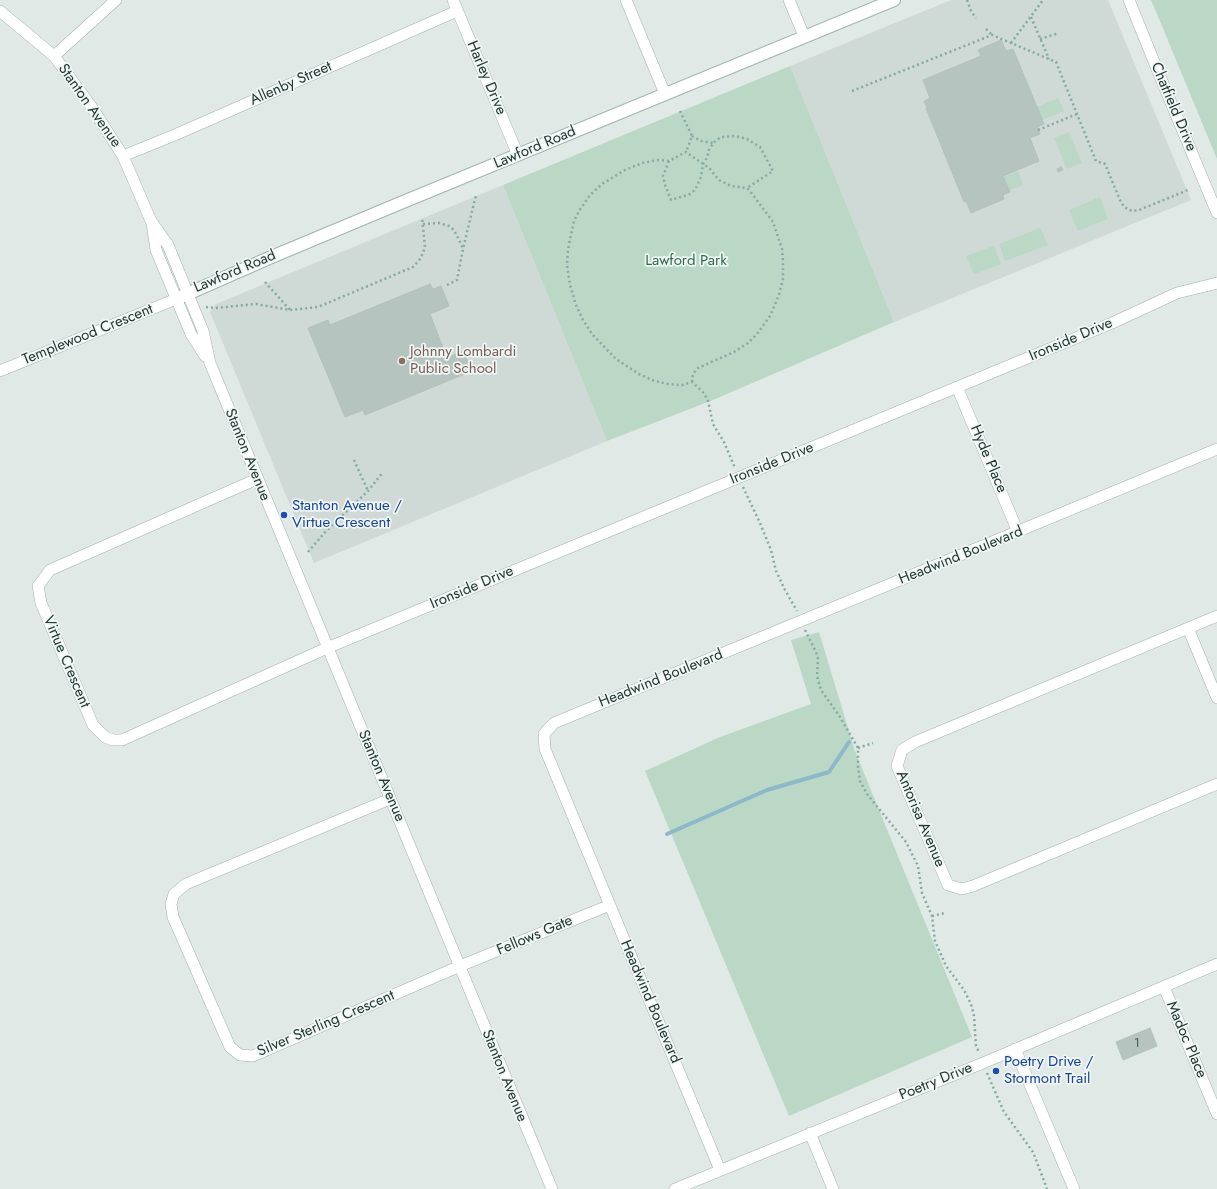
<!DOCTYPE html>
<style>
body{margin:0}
canvas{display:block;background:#e0e9e6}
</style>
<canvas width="1217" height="1189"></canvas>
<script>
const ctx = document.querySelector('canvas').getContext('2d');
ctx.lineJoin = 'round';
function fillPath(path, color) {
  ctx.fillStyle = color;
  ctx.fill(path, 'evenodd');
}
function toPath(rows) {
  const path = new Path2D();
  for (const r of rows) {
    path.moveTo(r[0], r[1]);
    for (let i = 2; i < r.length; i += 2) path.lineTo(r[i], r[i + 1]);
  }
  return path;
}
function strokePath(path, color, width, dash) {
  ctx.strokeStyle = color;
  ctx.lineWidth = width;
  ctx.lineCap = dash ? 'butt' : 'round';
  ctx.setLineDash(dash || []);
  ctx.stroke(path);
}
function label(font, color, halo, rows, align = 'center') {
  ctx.font = font + ' Jost,sans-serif';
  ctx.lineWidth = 3.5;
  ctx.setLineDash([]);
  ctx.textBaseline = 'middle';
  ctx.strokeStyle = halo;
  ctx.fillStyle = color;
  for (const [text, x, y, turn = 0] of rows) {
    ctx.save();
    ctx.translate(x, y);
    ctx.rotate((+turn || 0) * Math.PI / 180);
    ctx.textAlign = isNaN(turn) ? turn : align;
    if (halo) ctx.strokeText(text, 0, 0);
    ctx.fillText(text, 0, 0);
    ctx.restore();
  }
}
const built = toPath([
 [951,0,1108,0,1191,200,894,322,790,66],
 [503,185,607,441,314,563,210,312,216,304]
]);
const green = toPath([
 [1151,0,1217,0,1217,159,1162,26],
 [790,66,894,322,713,400,607,441,503,185],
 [1058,98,1064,111,1042,120,1037,107],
 [1069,132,1082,163,1067,169,1054,138],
 [1018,171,1023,185,1009,190,1004,177],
 [1100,197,1108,219,1078,231,1069,210],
 [1040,228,1048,245,1005,261,999,244],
 [994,246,1001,264,974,274,966,256],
 [819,632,855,751,972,1037,789,1116,645,771,720,737,811,704,791,640]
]);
const stream = toPath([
 [667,834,767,790,829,772,849,742]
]);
const building = toPath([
 [1001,40,1006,51,1013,49,1044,124,1037,127,1040,134,1030,138,1039,161,1003,176,1010,192,1003,195,1004,199,971,213,966,201,964,202,926,108,927,108,924,101,930,98,923,80,981,56,978,50,1001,40],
 [1061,167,1063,170,1058,172,1057,169,1061,167],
 [430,284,433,289,441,286,449,306,430,314,447,358,463,351,472,371,365,415,363,410,345,417,308,328,328,320,330,325,430,284],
 [1150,1028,1157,1046,1123,1060,1116,1042,1150,1028]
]);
const path = toPath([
 [967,0,971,11,976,18],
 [1031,17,1049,59],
 [986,29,992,35],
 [1040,39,1059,33],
 [1011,43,1043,0],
 [852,91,992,35,1056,62,1096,161,1105,164,1120,200,1124,207,1132,211,1139,210,1188,190],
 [680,111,692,136,686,152],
 [1038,130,1077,114],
 [692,136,701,141,713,143],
 [669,161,663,176,665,185,671,200,690,194,695,190,701,177,703,164,707,158,709,150,713,143,721,137,735,136,747,139,760,147,773,171,747,188],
 [423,224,439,223,449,226,454,230,463,248],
 [265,282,290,310],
 [447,285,457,280,463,249,476,195],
 [206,307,215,308,256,304,290,310,318,307,413,267,421,258,425,247,422,217],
 [692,382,693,374,698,368,734,352,748,343,757,334,770,316,779,295,783,279,783,262,782,249,773,222,750,191,747,188,731,186,719,180,709,168,686,152,669,161,658,160,642,163,625,170,602,184,590,195,579,211,574,221,568,249,567,265,570,285,576,305,583,320,592,334,616,359,639,374,652,380,667,384,682,385,692,382,704,393,708,401,713,424,724,442,735,468],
 [354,460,368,491],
 [743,487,760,523,771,550,776,571,785,590,797,611],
 [308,552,327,530,368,491,383,472],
 [805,630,816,652,818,659,817,676,821,690,840,717,858,748,858,768,860,781,867,794,906,842,918,866,922,893,932,916,935,941,946,966,964,990,971,1004,974,1016,976,1046,979,1052],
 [858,748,873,743],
 [932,916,945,913],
 [987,1073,1004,1112,1033,1152,1047,1189]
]);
const street = toPath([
 [453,0,518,155],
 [626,0,665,94],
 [789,0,804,36],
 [1129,0,1157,69,1217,213],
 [0,11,54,56,91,106,123,156,151,221,168,245,203,331,210,363,552,1189],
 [54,56,116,0],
 [123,156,177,134,457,11],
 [152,223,156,250,191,334,205,356],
 [0,371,176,299],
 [957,387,1018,532],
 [257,479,50,570,38,586,41,603,93,725,105,737,113,740,122,740,327,648,1112,323,1177,293,1217,283],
 [1217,616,915,742,902,750,897,766,948,885,962,889,973,886,1217,784],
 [1188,628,1217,698],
 [390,799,186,884,174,894,171,904,173,917,230,1047,240,1055,253,1056,460,966,610,905],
 [1164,987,1217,1114],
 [1015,1049,1074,1189],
 [810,1133,833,1189],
 [720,1170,545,749,544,734,554,723,1217,449],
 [675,1189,983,1063,1217,964]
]);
const secondary = toPath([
 [176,299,269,258,403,202,894,0]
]);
const markers = [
 [402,361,4,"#8d6e63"],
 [284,515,4,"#1a4fb4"],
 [996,1071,4,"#1a4fb4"]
];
const numberNames = [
 ["1",1137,1044]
];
const streetNames = [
 ["Harley Drive",486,78,67],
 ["Allenby Street",291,84,-24],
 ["Stanton Avenue",89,106,55],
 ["Chatfield Drive",1173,107,67],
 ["Lawford Road",535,148,-23],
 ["Lawford Road",235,272,-23],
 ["Templewood Crescent",88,335,-22],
 ["Ironside Drive",1071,340,-23],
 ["Stanton Avenue",247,455,68],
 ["Hyde Place",988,459,67],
 ["Ironside Drive",772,464,-22],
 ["Headwind Boulevard",961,556,-22],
 ["Ironside Drive",472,588,-23],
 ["Virtue Crescent",66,662,67],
 ["Headwind Boulevard",661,679,-22],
 ["Stanton Avenue",381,776,67],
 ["Antorisa Avenue",920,819,67],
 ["Fellows Gate",535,936,-23],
 ["Headwind Boulevard",650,1002,67],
 ["Silver Sterling Crescent",326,1024,-23],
 ["Madoc Place",1186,1040,67],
 ["Stanton Avenue",504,1076,68],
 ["Poetry Drive",936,1082,-22]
];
const parkNames = [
 ["Lawford Park",686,261]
];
const educationNames = [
 ["Johnny Lombardi",410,352],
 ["Public School",410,369]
];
const transitNames = [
 ["Stanton Avenue /",292,506],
 ["Virtue Crescent",292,523],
 ["Poetry Drive /",1004,1062],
 ["Stormont Trail",1004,1079]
];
fillPath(built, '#cfd9d5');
fillPath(green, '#bbd8c7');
strokePath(stream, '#8db8c9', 4);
fillPath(building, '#b6c4c0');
strokePath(building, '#b3c2be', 1);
strokePath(street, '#a4b0ad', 12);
strokePath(secondary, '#a1b4af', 14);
strokePath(path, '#84aaa3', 2.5, [2, 3]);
strokePath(street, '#fff', 11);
strokePath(secondary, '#fff', 12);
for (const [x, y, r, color] of markers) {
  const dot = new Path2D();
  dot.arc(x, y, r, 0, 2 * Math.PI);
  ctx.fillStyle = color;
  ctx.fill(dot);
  strokePath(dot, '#f0f6f4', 1.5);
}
label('13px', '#485b58', null, numberNames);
label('15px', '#233835', '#f0f6f4', streetNames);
label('15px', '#316a4e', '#f0f6f4', parkNames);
label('15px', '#785e54', '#f0f6f4', educationNames, 'left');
label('15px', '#164399', '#f0f6f4', transitNames, 'left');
</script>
